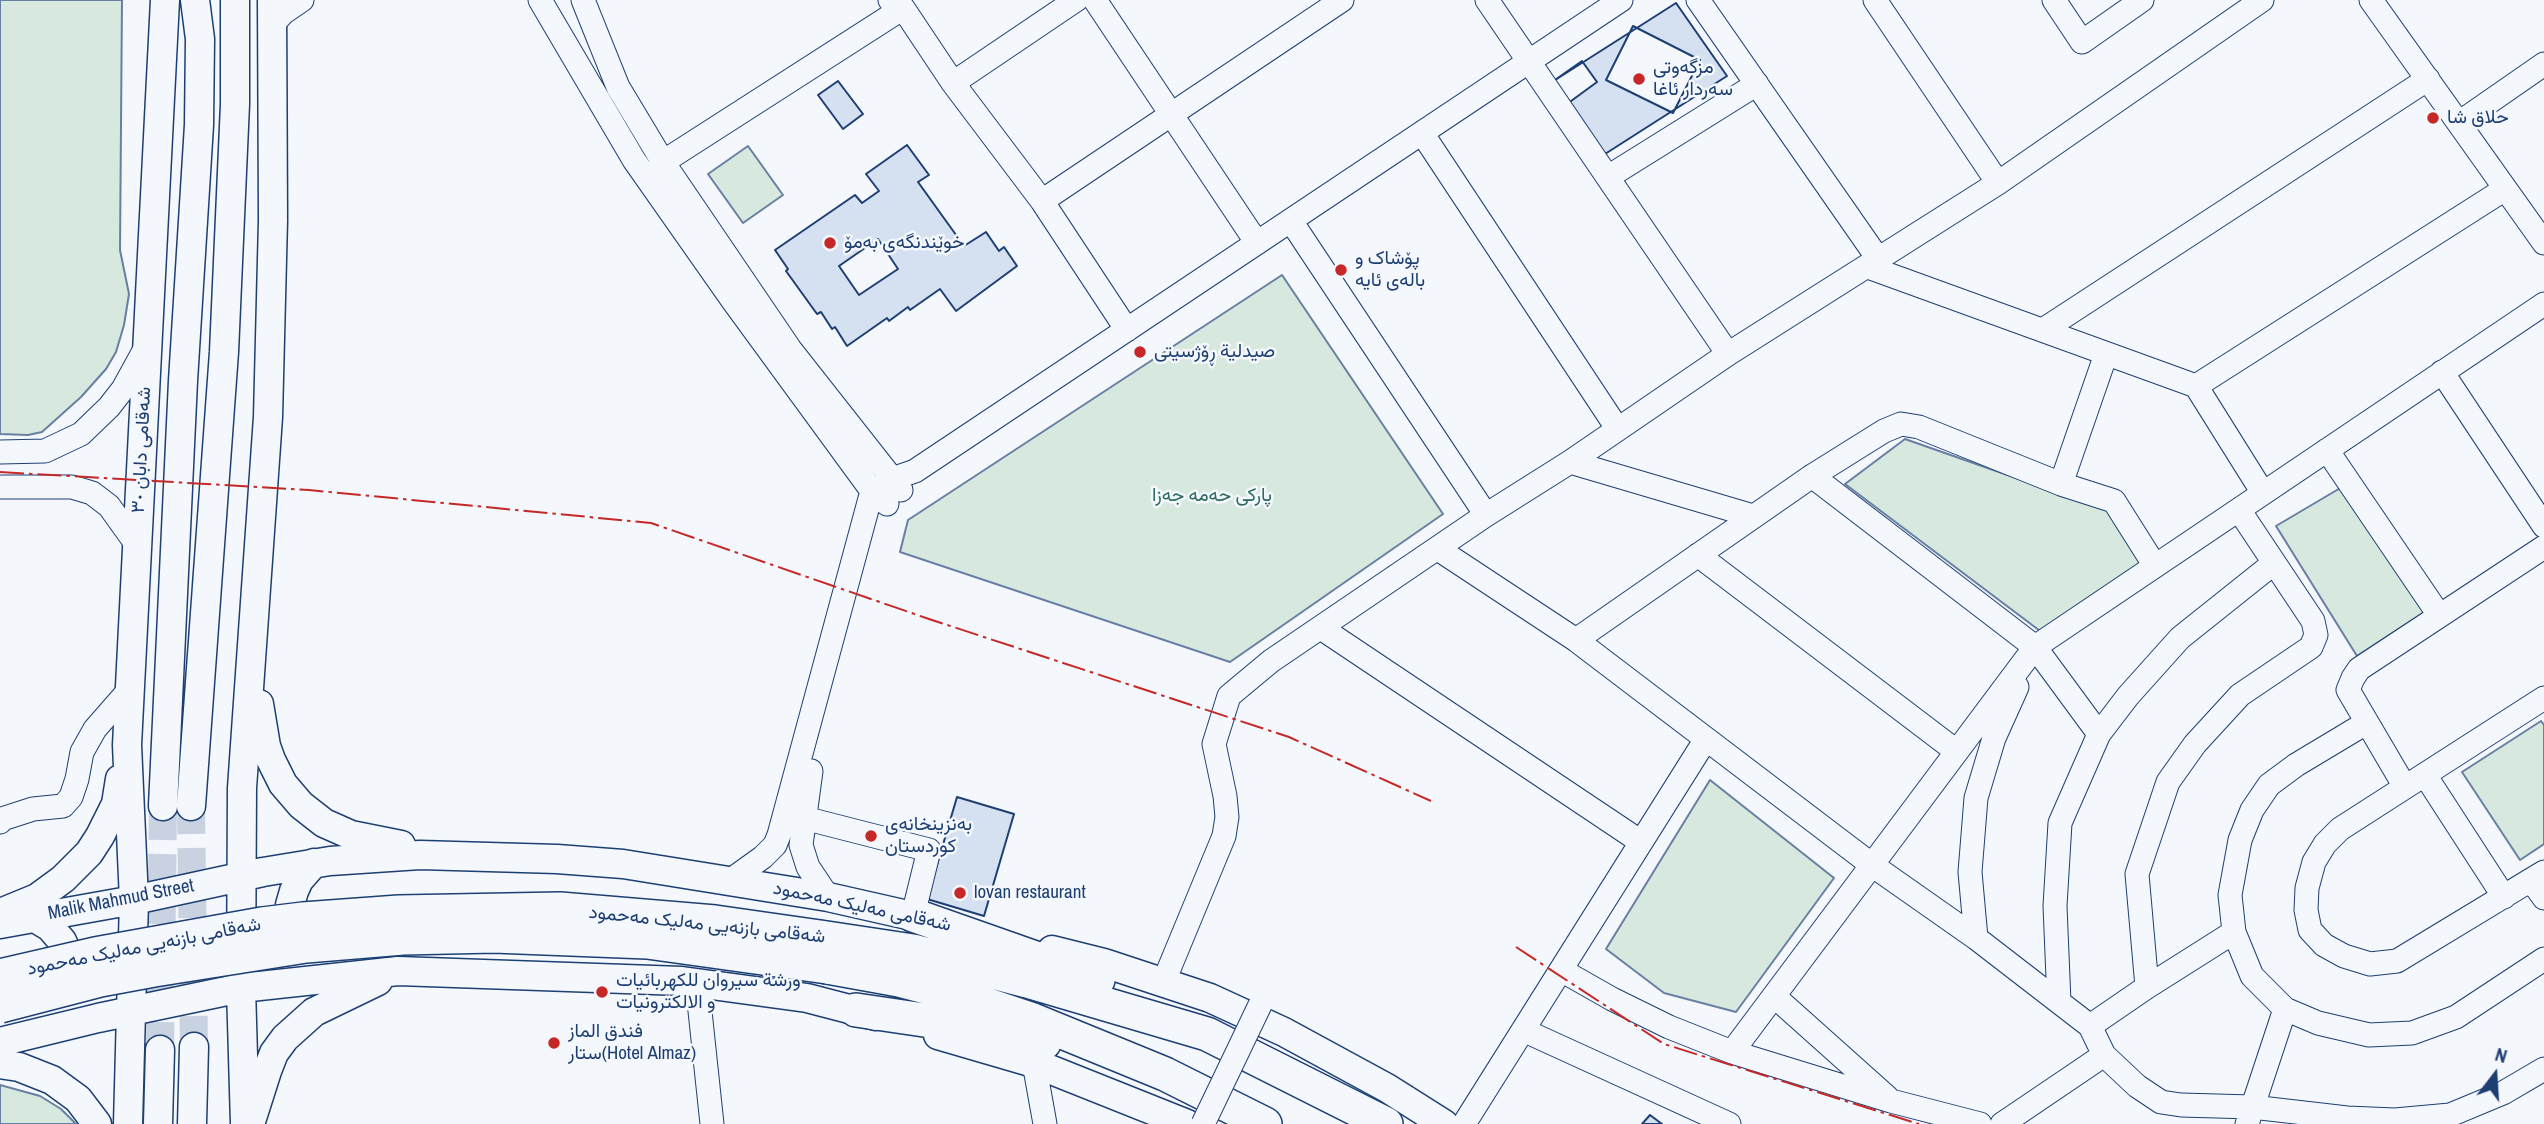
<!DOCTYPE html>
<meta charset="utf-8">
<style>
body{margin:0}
#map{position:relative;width:2544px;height:1124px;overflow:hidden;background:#f4f7fb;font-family:"Archivo Narrow",sans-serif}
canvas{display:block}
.north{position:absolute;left:2460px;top:1040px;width:70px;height:70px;-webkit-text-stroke:5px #f4f7fb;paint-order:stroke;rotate:17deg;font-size:19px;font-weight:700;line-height:28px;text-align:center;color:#1d3f73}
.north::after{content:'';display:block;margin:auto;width:24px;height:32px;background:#1d3f73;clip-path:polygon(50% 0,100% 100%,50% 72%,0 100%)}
</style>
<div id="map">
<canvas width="2544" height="1124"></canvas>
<div class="north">N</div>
</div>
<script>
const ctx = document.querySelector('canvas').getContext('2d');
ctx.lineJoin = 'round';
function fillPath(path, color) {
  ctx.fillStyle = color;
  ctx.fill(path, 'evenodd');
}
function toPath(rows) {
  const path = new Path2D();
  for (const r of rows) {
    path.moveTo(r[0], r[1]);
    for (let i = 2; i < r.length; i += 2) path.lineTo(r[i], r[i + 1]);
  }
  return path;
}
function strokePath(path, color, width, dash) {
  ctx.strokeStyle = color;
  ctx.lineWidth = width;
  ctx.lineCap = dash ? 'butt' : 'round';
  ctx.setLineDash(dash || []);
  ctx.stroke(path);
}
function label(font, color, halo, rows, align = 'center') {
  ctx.font = font + ' "Archivo Narrow",Vazirmatn,sans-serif';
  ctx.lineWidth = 5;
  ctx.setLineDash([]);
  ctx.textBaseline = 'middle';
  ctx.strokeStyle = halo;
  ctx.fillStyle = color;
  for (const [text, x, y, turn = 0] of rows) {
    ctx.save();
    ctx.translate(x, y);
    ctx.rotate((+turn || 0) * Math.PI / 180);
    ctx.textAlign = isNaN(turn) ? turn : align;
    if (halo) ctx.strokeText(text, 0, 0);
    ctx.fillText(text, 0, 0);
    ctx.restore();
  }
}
const green = toPath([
 [0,0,122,0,120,250,129,294,124,325,116,352,106,369,81,397,42,432,28,435,0,434,0,0],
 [748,146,783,195,743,223,708,174,748,146],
 [1282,275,1443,514,1230,662,900,552,908,520,1282,275],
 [1905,439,2110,511,2151,573,2052,640,1845,484,1905,439],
 [2342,487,2426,611,2357,656,2276,526,2342,487],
 [2541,721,2544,725,2544,844,2520,860,2462,772,2541,721],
 [1710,780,1834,878,1736,1012,1664,993,1606,949,1710,780],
 [0,1085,40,1096,61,1109,76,1124,0,1124,0,1085]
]);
const building = toPath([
 [1676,3,1727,76,1605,154,1552,82,1676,3],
 [1633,26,1700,60,1673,113,1606,80,1633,26],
 [1582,61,1597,82,1567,104,1552,82,1582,61],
 [838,81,863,114,843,129,818,95,838,81],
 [907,145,929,175,918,182,964,246,986,232,999,251,1004,247,1017,266,956,311,940,289,910,310,908,307,889,321,887,318,847,346,835,327,832,329,821,312,817,314,786,271,788,269,775,250,855,195,862,203,879,191,866,174,907,145],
 [878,239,898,269,859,295,839,266,878,239],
 [957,797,1014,814,984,916,927,899,957,797],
 [1650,1115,1662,1124,1642,1124,1650,1115]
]);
const majorTunnel = toPath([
 [191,806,194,1047],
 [160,1050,163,806]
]);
const minor = toPath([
 [540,0,634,160,733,301,872,491,887,504],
 [583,0,618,87,663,162,790,349,901,490],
 [890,0,903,8,953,83,1042,201,1127,330],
 [1095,0,1257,243],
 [1487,0,1728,354],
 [1698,0,1879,260],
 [1875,0,1998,183],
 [2054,0,2082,42,2142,0],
 [2371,0,2544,243],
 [273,24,283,13,302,0],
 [953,83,1076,0],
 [2459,123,2544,64],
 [1422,133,1617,428],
 [663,162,903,8],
 [1608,177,1757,84],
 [1042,201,1342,0],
 [1291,221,1486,515],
 [1868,267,2196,386,2263,493],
 [2043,330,2428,79],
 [2442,372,2544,526],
 [2196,386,2505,189],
 [2327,450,2439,615],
 [0,452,45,451,81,434,109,407,123,389,145,349],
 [1570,462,1753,516],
 [1812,476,2035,647,2099,734],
 [2061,484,2106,354],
 [0,487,72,487,92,493,109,506,137,545],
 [1438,549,1576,640,1872,865,1976,938,2090,1026,2104,1055,2137,1086,2161,1102,2181,1105,2252,1107,2347,1118,2395,1120,2450,1115,2503,1093,2544,1069],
 [1698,555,1956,751],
 [1321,628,1641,842],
 [1576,640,1812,476,1884,431,1901,424,1919,427,2061,484,2114,501,2155,566],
 [2544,698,2340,829,2325,844,2314,862,2307,888,2306,910,2310,930,2324,945,2344,956,2370,964,2397,961,2544,872],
 [2366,723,2296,765,2269,785,2252,810,2240,840,2230,895,2234,932,2252,976,2285,1009,2318,1023,2369,1035,2412,1033,2456,1017,2544,959],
 [811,771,801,845,808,867,828,897],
 [2425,775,2504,897],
 [2405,787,2348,690,2353,678,2359,669,2544,547],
 [804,818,929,850,913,915],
 [0,822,2,819,33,809,63,806,71,797,77,779,82,752,95,729,130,689],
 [731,880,763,857,775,845,779,835,872,491,892,479,915,471,1621,0],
 [2531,880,2544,898],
 [1976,938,1970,872,1976,798,1994,738,2017,687],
 [1561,970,1612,999,1669,1027,1732,1052,1891,1101,1980,1124],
 [1164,981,1224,836,1227,817,1225,796,1214,744,1229,696,1271,661,1486,515,1570,462,1728,354,1998,183,2262,0],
 [697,983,712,1124],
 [2147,987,2137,874,2168,782,2195,744,2240,695,2311,647,2316,635,2313,621,2239,510],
 [1774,996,1887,1097],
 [2059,1002,2055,906,2060,823,2099,734,2128,696,2180,638,2274,563],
 [2090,1026,2147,987,2234,932],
 [1523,1030,1729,1124],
 [1732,1052,2035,647,2544,304],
 [1034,1063,1045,1124],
 [1464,1124,1706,739],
 [2002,1124,2104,1055],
 [2247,1124,2285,1009]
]);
const major = toPath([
 [259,704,266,746,271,760,283,784,301,805,324,823,351,835,401,845],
 [163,806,183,381,199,125,200,39,195,0],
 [191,806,224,352,235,104,235,0],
 [3,912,37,898,63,879,89,853,100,836,116,804,120,779],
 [35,918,50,927,62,941,70,959,74,981],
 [0,924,134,900,263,872,330,861,420,855,557,859,623,864,828,897,934,921],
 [292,940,289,927,290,905,294,891,299,880,314,863],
 [1052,950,1104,963,1210,998,1284,1032,1387,1088,1444,1124],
 [938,1035,1034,1063,1187,1124],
 [0,1042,98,1018,241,988,398,971,682,981,807,998,876,1016],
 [0,1064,19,1067,52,1080,78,1099,97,1124],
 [252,1118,267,1071,274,1053,285,1038,314,1012,378,981],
 [128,1124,134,900,127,745,165,0],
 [158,1124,160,1050],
 [192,1124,194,1047],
 [245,1124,241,988,242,788,268,417,273,220,272,0]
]);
const highway = toPath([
 [913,915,1098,980],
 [820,937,913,951,1027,981,1207,1034,1386,1124],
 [827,967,899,980,964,997,1033,1020,1165,1074,1265,1124],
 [856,1010,958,1025,1044,1043]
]);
const minorBridge = toPath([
 [1203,1124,1260,1005]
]);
const highwayBridge = toPath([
 [0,976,95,954,262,924,303,919,399,912,560,909,715,922,820,937],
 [0,1006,100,980,154,970,306,946,403,938,494,936,647,942,827,967]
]);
const power = toPath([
 [0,472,309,490,651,523,929,619,1289,737,1431,801],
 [1516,947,1664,1044,1919,1124]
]);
const markers = [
 [1639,79,7,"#c62828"],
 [2433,118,7,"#c62828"],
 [830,243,7,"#c62828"],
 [1341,270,7,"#c62828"],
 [1140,352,7,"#c62828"],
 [871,836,7,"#c62828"],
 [960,893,7,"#c62828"],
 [602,992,7,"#c62828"],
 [554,1043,7,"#c62828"]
];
const poiNames = [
 ["مزگەوتی",1653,68],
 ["سەردار ئاغا",1653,90],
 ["حلاق شا",2447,118],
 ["خوێندنگەی بەمۆ",844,243],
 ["پۆشاک و",1355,259],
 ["بالەی ئایە",1355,281],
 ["صيدلية ڕۆژسیتی",1154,352],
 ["بەنزینخانەی",885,825],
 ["کوردستان",885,847],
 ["lovan restaurant",974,893],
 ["ورشة سيروان للكهربائيات",616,981],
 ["و الالكترونيات",616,1003],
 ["فندق الماز",568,1032],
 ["ستار(Hotel Almaz)",568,1054]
];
const streetNames = [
 ["شەقامی دابان ٣٠",142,450,-87],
 ["Malik Mahmud Street",121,900,-11],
 ["شەقامی مەلیک مەحمود",862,907,12],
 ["شەقامی بازنەیی مەلیک مەحمود",707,925,6],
 ["شەقامی بازنەیی مەلیک مەحمود",144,947,-11]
];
const parkNames = [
 ["پارکی حەمە جەزا",1212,496]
];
fillPath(green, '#d7e8df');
strokePath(green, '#687fa3', 2);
fillPath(building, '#d5e0f0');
strokePath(building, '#1d3f73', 2);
strokePath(majorTunnel, '#c9d2e0', 28, [28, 14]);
strokePath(minor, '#1d3f73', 25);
strokePath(major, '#1d3f73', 31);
strokePath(highway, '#1d3f73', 36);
strokePath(minor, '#f4f7fb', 23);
strokePath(major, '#f4f7fb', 28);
strokePath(highway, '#f4f7fb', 33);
strokePath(minorBridge, '#1d3f73', 25, []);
strokePath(highwayBridge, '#1d3f73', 36, []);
strokePath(minorBridge, '#f4f7fb', 23);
strokePath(highwayBridge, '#f4f7fb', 33);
strokePath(power, '#c62828', 2, [24, 5, 3.5, 5]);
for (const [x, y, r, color] of markers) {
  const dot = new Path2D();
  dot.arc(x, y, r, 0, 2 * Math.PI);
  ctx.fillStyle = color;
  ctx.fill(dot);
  strokePath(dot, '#f4f7fb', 2.5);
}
label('19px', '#1d3f73', '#f4f7fb', poiNames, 'left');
label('19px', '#1d3f73', '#f4f7fb', streetNames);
label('19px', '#2c6c60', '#f4f7fb', parkNames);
</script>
